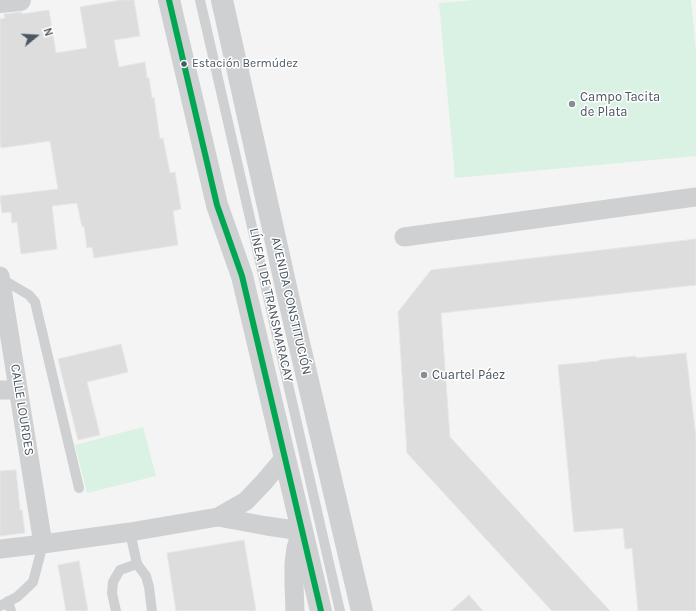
<!DOCTYPE html>
<meta charset="utf-8">
<style>
body{margin:0}
#map{position:relative;width:696px;height:611px;overflow:hidden;background:#f4f4f4;font-family:Karla,sans-serif}
canvas{display:block}
.north{position:absolute;left:16px;top:16px;width:40px;height:40px;-webkit-text-stroke:3px #fff;paint-order:stroke;rotate:72deg;font-size:11px;font-weight:700;line-height:16px;text-align:center;color:#4a5661}
.north::after{content:'';display:block;margin:auto;width:14px;height:18px;background:#4a5661;clip-path:polygon(50% 0,100% 100%,50% 72%,0 100%)}
</style>
<div id="map">
<canvas width="696" height="611"></canvas>
<div class="north">N</div>
</div>
<script>
const ctx = document.querySelector('canvas').getContext('2d');
ctx.lineJoin = 'round';
function fillPath(path, color) {
  ctx.fillStyle = color;
  ctx.fill(path, 'evenodd');
}
function toPath(rows) {
  const path = new Path2D();
  for (const r of rows) {
    path.moveTo(r[0], r[1]);
    for (let i = 2; i < r.length; i += 2) path.lineTo(r[i], r[i + 1]);
  }
  return path;
}
function strokePath(path, color, width, dash) {
  ctx.strokeStyle = color;
  ctx.lineWidth = width;
  ctx.lineCap = dash ? 'butt' : 'round';
  ctx.setLineDash(dash || []);
  ctx.stroke(path);
}
function label(font, color, halo, rows, align = 'center') {
  ctx.font = font + ' Karla,sans-serif';
  ctx.lineWidth = 3;
  ctx.setLineDash([]);
  ctx.textBaseline = 'middle';
  ctx.strokeStyle = halo;
  ctx.fillStyle = color;
  for (const [text, x, y, turn = 0] of rows) {
    ctx.save();
    ctx.translate(x, y);
    ctx.rotate((+turn || 0) * Math.PI / 180);
    ctx.textAlign = isNaN(turn) ? turn : align;
    if (halo) ctx.strokeText(text, 0, 0);
    ctx.fillText(text, 0, 0);
    ctx.restore();
  }
}
const green = toPath([
 [473,0,691,0,696,51,696,156,455,178,439,3],
 [143,427,156,476,87,493,75,445]
]);
const building = toPath([
 [121,0,134,0,140,36,114,40,119,67,145,62,147,78,149,78,152,98,154,98,160,139,163,138,170,173,175,172,181,209,173,211,178,245,94,258,92,247,87,248,84,226,82,227,77,203,52,206,57,249,21,254,17,222,12,223,11,212,2,213,0,196,58,189,50,141,1,148,0,141,0,19,5,18,4,14,22,12,22,14,49,10,56,53,87,48,80,7,121,0],
 [696,239,696,285,441,313,450,437,610,611,552,611,407,453,398,312,431,270,696,239],
 [121,344,128,372,87,382,100,435,78,440,58,359,121,344],
 [686,353,696,438,696,611,638,611,632,548,625,549,623,528,574,532,558,365,599,361,599,360,636,356,636,358,686,353],
 [16,470,20,510,22,510,25,533,0,536,0,471,16,470],
 [244,540,256,611,176,611,167,553,244,540],
 [79,561,88,611,66,611,58,565,79,561],
 [469,595,483,611,451,611,469,595]
]);
const service = toPath([
 [200,0,340,611],
 [0,278,29,295,35,302,79,488],
 [130,532,137,564,146,576,149,587,152,611],
 [8,601,11,611],
 [0,606,17,597,33,582,43,544],
 [116,611,112,593,113,582,120,570,137,564]
]);
const minor = toPath([
 [404,237,696,197],
 [0,276,43,544],
 [0,390,18,390],
 [218,517,267,526,301,531,296,548,294,564,294,585,295,611],
 [0,549,43,544,130,532,218,517,246,501,264,482,285,457]
]);
const tertiary = toPath([
 [169,0,217,205,242,276,321,611],
 [222,0,288,296,362,611],
 [0,2,20,0]
]);
const bus1 = toPath([
 [169,0,217,205,242,276,321,611]
]);
const markers = [
 [184,64,3.5,"#4a5661"],
 [572,104,4,"#868d94"],
 [424,375,4,"#868d94"]
];
const busNames = [
 ["Estación Bermúdez",192,64]
];
const poiNames = [
 ["Campo Tacita",580,97],
 ["de Plata",580,112],
 ["Cuartel Páez",432,375]
];
const streetNames = [
 ["LÍNEA 1 DE TRANSMARACAY",271,305,77],
 ["AVENIDA CONSTITUCIÓN",291,306,77],
 ["CALLE LOURDES",22,410,81]
];
fillPath(green, '#d9f2e3');
fillPath(building, '#ddddde');
strokePath(building, '#e5e6e7', 1);
strokePath(service, '#ced0d2', 10);
strokePath(minor, '#ced0d2', 19);
strokePath(tertiary, '#ced0d2', 22);
strokePath(bus1, '#00a651', 6);
for (const [x, y, r, color] of markers) {
  const dot = new Path2D();
  dot.arc(x, y, r, 0, 2 * Math.PI);
  ctx.fillStyle = color;
  ctx.fill(dot);
  strokePath(dot, '#fff', 1.5);
}
label('12px', '#4a5661', '#fff', busNames, 'left');
label('13px', '#4a5661', '#fff', poiNames, 'left');
label('13px', '#4a5661', '#fff', streetNames);
</script>
